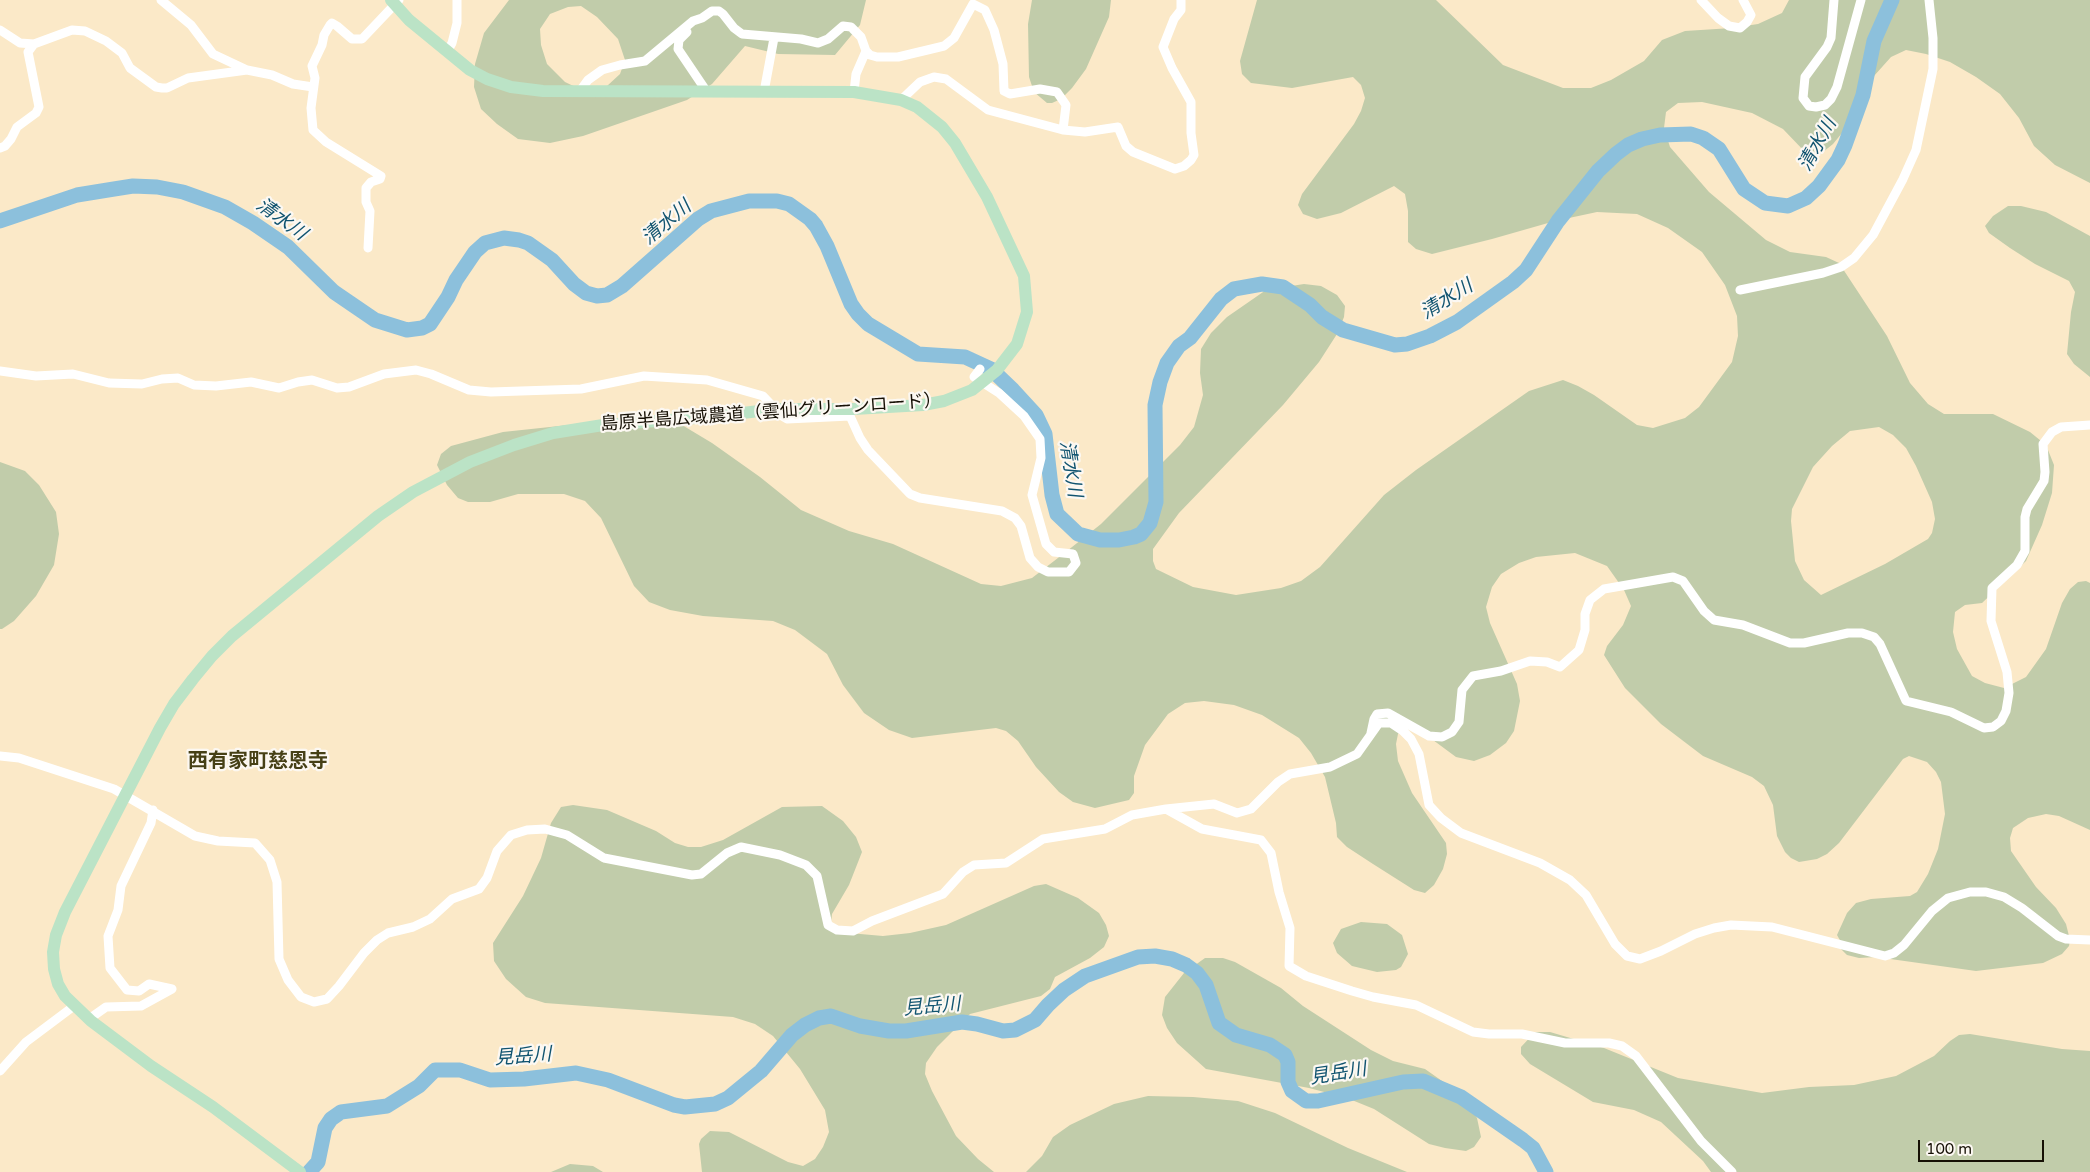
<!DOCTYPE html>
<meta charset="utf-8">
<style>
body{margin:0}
#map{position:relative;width:2090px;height:1172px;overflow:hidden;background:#fbe9c8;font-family:"Varela Round",sans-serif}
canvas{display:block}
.scale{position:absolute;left:1918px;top:1140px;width:126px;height:22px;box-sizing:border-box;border:2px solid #161005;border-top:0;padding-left:6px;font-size:15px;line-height:18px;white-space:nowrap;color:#161005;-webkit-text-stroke:4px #fcf8f2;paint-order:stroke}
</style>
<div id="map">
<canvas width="2090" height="1172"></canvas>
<div class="scale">100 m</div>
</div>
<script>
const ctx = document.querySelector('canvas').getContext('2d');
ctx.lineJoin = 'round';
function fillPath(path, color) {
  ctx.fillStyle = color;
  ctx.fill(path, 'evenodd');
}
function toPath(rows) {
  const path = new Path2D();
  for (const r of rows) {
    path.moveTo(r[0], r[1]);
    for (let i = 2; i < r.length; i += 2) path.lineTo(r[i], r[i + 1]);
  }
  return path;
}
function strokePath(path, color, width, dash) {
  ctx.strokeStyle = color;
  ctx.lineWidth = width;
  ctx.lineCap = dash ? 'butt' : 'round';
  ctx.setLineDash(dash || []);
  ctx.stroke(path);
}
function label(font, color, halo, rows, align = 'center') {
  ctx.font = font + ' "Varela Round","Noto Sans JP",sans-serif';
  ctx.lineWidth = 4.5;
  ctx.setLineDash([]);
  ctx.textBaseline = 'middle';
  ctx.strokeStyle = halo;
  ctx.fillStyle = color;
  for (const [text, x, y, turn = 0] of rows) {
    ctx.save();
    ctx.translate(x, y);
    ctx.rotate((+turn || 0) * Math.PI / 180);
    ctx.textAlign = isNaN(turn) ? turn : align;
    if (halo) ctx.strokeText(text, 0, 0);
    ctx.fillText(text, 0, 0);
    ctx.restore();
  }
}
const green = toPath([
 [509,0,866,0,860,25,835,55,778,54,745,46,712,84,687,100,583,136,550,143,518,139,497,124,481,109,474,87,475,64,484,33],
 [581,6,597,17,618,39,625,60,620,74,607,86,586,92,565,82,547,64,541,45,540,29,550,14,568,7],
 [1032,0,1111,0,1109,17,1086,69,1072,88,1061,99,1052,103,1047,103,1034,92,1029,77,1028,24],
 [1257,0,1436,0,1503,65,1563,88,1591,88,1611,80,1644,61,1662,40,1685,31,1732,28,1758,24,1782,13,1789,0,2090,0,2090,183,2055,165,2034,146,2019,118,2000,94,1976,77,1950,62,1926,54,1906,50,1891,57,1874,76,1860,98,1851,122,1833,144,1818,156,1806,153,1783,129,1752,113,1702,102,1678,103,1666,112,1664,128,1670,147,1709,192,1766,240,1790,252,1826,257,1839,263,1887,336,1910,383,1928,404,1944,414,1993,414,2030,432,2046,445,2054,465,2052,493,2042,525,2026,561,1982,603,1965,605,1955,612,1953,632,1957,649,1972,676,1985,683,2004,688,2026,677,2046,649,2062,603,2070,589,2078,582,2086,581,2090,583,2090,830,2059,816,2046,814,2028,818,2013,828,2010,838,2011,851,2036,887,2056,908,2066,924,2070,940,2069,946,2062,954,2043,963,1976,971,1876,957,1859,958,1847,955,1841,949,1842,944,1837,935,1847,913,1856,903,1871,899,1910,896,1917,892,1928,874,1938,849,1945,814,1941,782,1936,772,1927,762,1909,756,1903,759,1839,843,1827,854,1817,859,1799,862,1791,858,1785,852,1777,836,1773,805,1764,786,1752,777,1703,756,1661,724,1625,688,1604,655,1607,646,1623,625,1631,606,1624,590,1607,566,1575,553,1536,557,1519,563,1501,574,1492,587,1486,607,1490,623,1517,684,1520,701,1514,731,1506,743,1490,755,1474,761,1456,757,1433,740,1404,726,1398,734,1396,744,1398,761,1412,793,1446,843,1447,854,1443,869,1434,885,1425,893,1414,890,1373,864,1347,847,1337,837,1336,823,1325,777,1311,753,1299,738,1262,715,1234,705,1204,701,1185,703,1168,714,1145,745,1134,776,1134,793,1129,800,1095,808,1073,802,1059,792,1036,767,1018,741,1006,731,996,728,912,738,889,730,864,713,843,685,827,654,795,630,773,621,703,616,670,610,649,602,634,586,601,518,585,501,564,494,518,494,490,502,468,502,458,498,447,485,437,465,441,454,451,446,503,432,625,419,682,425,712,443,760,477,801,510,849,531,893,544,981,584,1001,586,1032,578,1067,551,1101,524,1180,445,1194,427,1203,395,1200,373,1201,349,1211,333,1227,317,1266,290,1304,284,1321,286,1337,295,1345,306,1344,317,1337,334,1319,362,1283,405,1179,513,1153,549,1153,561,1156,569,1193,587,1236,595,1281,588,1301,581,1320,567,1384,495,1416,470,1529,391,1563,380,1578,386,1594,395,1637,425,1653,428,1685,418,1699,407,1732,362,1738,336,1737,316,1725,285,1702,252,1668,228,1637,214,1597,212,1555,221,1492,239,1432,254,1416,249,1408,242,1408,211,1405,194,1394,186,1341,213,1317,219,1303,214,1298,205,1302,194,1354,124,1361,111,1365,98,1361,85,1353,77,1292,88,1251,83,1242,74,1240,61],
 [1879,427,1893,435,1906,448,1916,466,1932,502,1935,519,1932,533,1928,539,1885,564,1821,595,1804,580,1795,561,1791,521,1792,509,1813,467,1832,446,1850,431],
 [2008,206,2021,206,2046,212,2090,236,2090,377,2074,364,2067,354,2071,312,2075,292,2069,281,2035,264,2010,248,1989,233,1985,226,1993,216],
 [0,462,25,471,39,485,56,512,59,534,54,565,36,596,14,621,2,629,0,629],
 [573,805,607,810,656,831,675,843,688,847,701,847,723,840,782,807,822,806,843,821,856,837,862,852,849,885,832,914,831,923,849,933,883,936,910,933,946,925,1034,886,1046,884,1078,898,1099,913,1106,925,1109,936,1104,947,1090,958,1055,977,1050,989,1041,996,970,1014,937,1047,926,1063,925,1074,932,1091,956,1136,978,1159,994,1172,702,1172,699,1144,701,1139,710,1131,729,1132,788,1162,803,1166,815,1159,823,1147,829,1132,825,1110,800,1069,773,1036,755,1024,733,1017,545,1003,526,997,506,979,494,961,493,943,523,896,541,858,551,823,561,807],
 [1361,922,1387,924,1402,935,1408,954,1401,967,1396,970,1377,972,1352,966,1337,953,1333,943,1341,929],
 [1205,958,1223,958,1235,962,1281,988,1303,1006,1371,1050,1393,1061,1425,1069,1462,1095,1477,1118,1481,1137,1474,1147,1466,1151,1445,1148,1429,1144,1374,1109,1347,1098,1309,1088,1206,1069,1177,1043,1167,1028,1162,1015,1165,997,1184,973],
 [1535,1032,1550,1032,1604,1048,1678,1078,1762,1093,1809,1087,1854,1085,1896,1076,1934,1056,1950,1041,1959,1035,1970,1034,2062,1049,2090,1051,2090,1172,1711,1172,1703,1161,1661,1122,1634,1110,1593,1102,1530,1064,1521,1054,1521,1047],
 [1148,1096,1193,1097,1238,1101,1275,1113,1348,1148,1407,1172,1026,1172,1042,1156,1053,1137,1070,1125,1114,1104],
 [570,1164,593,1166,603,1172,551,1172]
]);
const river = toPath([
 [0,221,77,195,114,189,133,186,157,187,183,192,225,207,253,223,288,247,334,292,375,320,407,330,422,328,430,324,448,297,456,280,475,252,485,243,504,238,519,240,528,243,552,260,574,284,586,293,597,296,607,295,622,286,698,219,711,211,749,201,777,201,789,204,810,219,816,226,827,246,851,304,858,314,868,324,918,354,965,357,991,369,1013,390,1036,415,1045,434,1052,495,1057,514,1078,534,1100,540,1119,540,1134,537,1141,534,1150,523,1156,502,1155,405,1160,382,1167,363,1179,346,1190,338,1221,299,1234,289,1262,284,1283,287,1310,305,1322,317,1343,330,1395,345,1407,344,1430,336,1457,322,1513,282,1526,270,1558,221,1598,171,1616,154,1628,145,1642,139,1660,135,1691,134,1703,138,1719,149,1744,189,1765,203,1788,206,1806,198,1819,186,1838,160,1845,145,1863,95,1874,41,1892,0],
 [309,1172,318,1162,325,1128,331,1119,341,1112,387,1106,419,1086,435,1070,460,1070,490,1080,524,1079,576,1073,608,1080,674,1105,685,1107,715,1104,728,1098,761,1071,792,1035,805,1025,819,1018,831,1016,860,1026,889,1031,906,1031,962,1022,977,1024,1003,1031,1015,1030,1035,1020,1048,1005,1064,990,1085,976,1138,957,1155,956,1172,959,1186,965,1197,973,1206,985,1219,1023,1236,1035,1270,1045,1285,1055,1288,1062,1288,1082,1292,1091,1306,1101,1318,1101,1403,1082,1423,1081,1461,1097,1523,1140,1533,1148,1546,1172]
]);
const street = toPath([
 [161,0,191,25,213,54,247,70],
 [1701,0,1718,18,1729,26,1740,28,1747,22,1751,15,1743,0],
 [1834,0,1831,38,1827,47,1805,77,1803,98,1809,106,1816,107,1825,105,1831,99,1837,87,1861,0],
 [0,30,20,43,34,44,72,30,85,31,106,41,122,53,130,68,156,87,162,88,167,88,188,78,247,70,272,75,293,84,313,87],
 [687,32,679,40,678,49,707,92],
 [447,52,452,43,457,23,457,0],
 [580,91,588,80,602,70,620,65,645,61,693,21,702,18,712,11,719,11,723,14,734,28,742,34,801,39,818,43,828,39,843,26,851,27,861,37,866,51,870,55,877,57,898,57,944,46,954,38,973,4,985,10,994,30,1003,64,1004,91,1010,94,1040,89,1057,92,1066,105,1063,130],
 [764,92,774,38],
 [854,92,856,74,866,51],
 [901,100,920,82,934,77,946,79,988,110,1063,130,1085,132,1118,127,1126,146,1133,152,1175,169,1184,166,1191,160,1194,155,1191,133,1191,102,1172,68,1163,47,1174,19,1181,10,1181,0],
 [0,148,5,146,11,139,17,127,36,113,39,107,28,52,34,44],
 [368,248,370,211,366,202,366,188,371,182,380,179,381,176,326,142,313,130,311,108,315,78,312,66,322,45,324,35,330,25,332,23,337,26,352,39,362,39,399,0],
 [1740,290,1823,273,1841,267,1854,258,1873,235,1903,179,1916,150,1933,69,1933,38,1929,0],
 [0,371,36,376,73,374,109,383,142,384,162,379,178,378,194,385,216,386,251,382,279,388,298,382,312,380,337,388,349,387,384,374,416,370,431,374,469,390,491,392,581,389,644,376,707,380,763,396,782,416,787,419,850,416,860,438,868,450,910,494,920,498,1002,511,1015,518,1021,526,1030,558,1038,567,1048,572,1069,572,1076,563,1073,554,1054,552,1046,544,1032,495,1041,458,1040,439,1024,416,999,393,974,377,980,369],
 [1371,733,1374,719,1377,714,1388,713,1429,736,1442,737,1452,732,1459,722,1462,690,1473,676,1501,671,1530,661,1547,662,1560,667,1579,650,1585,630,1585,614,1590,600,1604,589,1673,577,1683,581,1704,611,1714,620,1743,625,1790,643,1804,643,1848,633,1862,633,1874,637,1880,644,1906,701,1951,712,1984,728,1993,727,2001,721,2006,711,2009,693,2007,672,1991,621,1992,588,2017,565,2025,551,2025,517,2027,509,2044,481,2045,472,2043,444,2052,432,2061,427,2090,425],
 [0,756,19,758,114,789,195,836,218,841,255,843,270,860,277,882,279,959,288,980,301,997,314,1002,327,999,339,986,364,953,377,940,388,933,413,927,430,919,452,899,479,889,487,878,497,851,511,835,527,830,545,829,567,835,604,858,692,875,701,874,727,853,741,847,780,855,806,865,817,876,828,925,837,930,853,931,872,921,943,894,963,872,974,865,1006,863,1043,839,1105,829,1132,815,1166,809,1214,804,1237,813,1251,809,1278,782,1290,774,1330,767,1357,754,1379,723,1391,723,1403,731,1411,739,1419,754,1429,805,1441,818,1461,833,1540,863,1570,880,1586,895,1615,944,1627,956,1640,959,1661,951,1695,934,1714,928,1731,925,1772,927,1885,956,1894,953,1904,945,1932,911,1948,898,1970,892,1986,892,2004,897,2022,908,2058,936,2066,939,2090,940],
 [1166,809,1202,829,1261,840,1271,853,1279,892,1290,928,1289,966,1306,976,1352,991,1373,997,1416,1005,1473,1032,1489,1034,1522,1034,1565,1043,1609,1043,1622,1046,1636,1056,1701,1141,1732,1172],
 [89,1019,106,1007,141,1006,172,989,149,984,139,991,127,990,110,968,108,936,118,910,121,886,151,823,153,810],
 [0,1071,26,1042,74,1006]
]);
const secondary = toPath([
 [300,1172,213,1107,151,1066,91,1021,65,996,58,984,54,969,53,952,56,935,65,912,160,728,174,704,193,679,212,656,232,636,378,516,413,492,470,462,514,445,553,433,603,425,709,417,776,409,854,409,923,405,944,401,972,390,997,370,1017,344,1027,312,1024,276,987,197,955,143,942,127,917,107,901,100,854,92,543,91,511,87,487,79,470,70,409,20,391,0]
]);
const streetNames = [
 ["島原半島広域農道（雲仙グリーンロード）",771,413,-4]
];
const waterNames = [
 ["清水川",1818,145,-61],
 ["清水川",281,220,36],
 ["清水川",667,223,-40],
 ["清水川",1447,300,-32],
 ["清水川",1070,469,81],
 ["見岳川",932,1007,-5],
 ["見岳川",523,1057,-4],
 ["見岳川",1338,1074,-9]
];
const quarterNames = [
 ["西有家町慈恩寺",258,762]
];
fillPath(green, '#c1ccaa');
strokePath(river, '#8cc0dc', 15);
strokePath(street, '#fff', 9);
strokePath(secondary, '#bbe3c6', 12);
label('18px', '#161005', '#fcf8f2', streetNames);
label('italic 19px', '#115470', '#fcf8f2', waterNames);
label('bold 20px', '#464016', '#fcf8f2', quarterNames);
</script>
